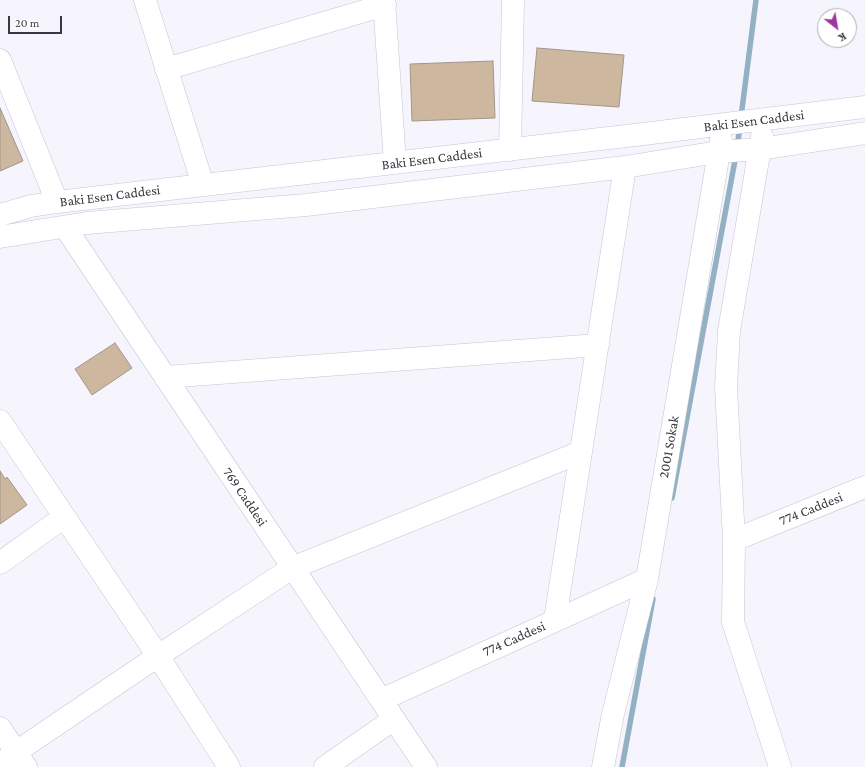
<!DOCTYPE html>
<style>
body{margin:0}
#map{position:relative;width:865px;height:767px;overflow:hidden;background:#f6f4fd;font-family:"Crimson Pro",serif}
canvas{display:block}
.north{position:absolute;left:817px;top:8px;width:40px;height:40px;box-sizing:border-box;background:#fff;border:1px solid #b0afb2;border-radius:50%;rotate:149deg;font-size:11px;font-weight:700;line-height:16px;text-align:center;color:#39383e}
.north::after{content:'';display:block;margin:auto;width:14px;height:18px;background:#9b379d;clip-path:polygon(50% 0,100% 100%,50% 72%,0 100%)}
.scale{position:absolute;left:8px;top:16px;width:54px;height:18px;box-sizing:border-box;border:2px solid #39383e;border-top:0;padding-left:5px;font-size:12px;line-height:14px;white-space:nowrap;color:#39383e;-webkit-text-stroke:3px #fff;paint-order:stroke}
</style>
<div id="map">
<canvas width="865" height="767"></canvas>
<div class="north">K</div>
<div class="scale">20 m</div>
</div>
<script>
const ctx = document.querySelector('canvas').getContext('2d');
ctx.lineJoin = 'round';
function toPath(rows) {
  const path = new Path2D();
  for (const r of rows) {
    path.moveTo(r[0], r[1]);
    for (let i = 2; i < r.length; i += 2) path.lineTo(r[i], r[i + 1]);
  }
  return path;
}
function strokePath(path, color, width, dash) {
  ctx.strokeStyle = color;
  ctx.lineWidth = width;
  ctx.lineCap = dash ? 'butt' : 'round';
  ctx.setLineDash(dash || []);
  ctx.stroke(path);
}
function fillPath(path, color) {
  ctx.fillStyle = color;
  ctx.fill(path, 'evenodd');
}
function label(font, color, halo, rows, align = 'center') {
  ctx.font = font + ' "Crimson Pro",serif';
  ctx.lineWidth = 3.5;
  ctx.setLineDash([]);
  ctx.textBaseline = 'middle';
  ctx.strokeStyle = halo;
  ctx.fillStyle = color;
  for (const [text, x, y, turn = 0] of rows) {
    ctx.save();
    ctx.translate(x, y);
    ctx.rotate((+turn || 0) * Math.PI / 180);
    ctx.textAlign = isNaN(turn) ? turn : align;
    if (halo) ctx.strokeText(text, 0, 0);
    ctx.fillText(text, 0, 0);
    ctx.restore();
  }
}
const stream = toPath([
 [741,117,756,0],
 [737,147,740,127],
 [672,498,736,155],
 [622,767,653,599]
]);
const building = toPath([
 [537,48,624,55,619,107,532,101,537,48],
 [493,61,495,118,412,121,410,64,493,61],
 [0,108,23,161,0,171,0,108],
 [115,343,132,368,92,395,75,369,115,343],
 [0,471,5,479,7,477,27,505,0,524,0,471]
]);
const minor = toPath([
 [145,0,203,185],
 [384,0,395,163],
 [0,60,57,202],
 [166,69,385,5],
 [762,136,729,331,726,387,734,540,733,622,780,767],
 [510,150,513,0],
 [0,215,31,206,57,202,635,135,865,107],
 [65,227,426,767],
 [0,237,87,223,306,205,625,167,718,152,760,149,865,133],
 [165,377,598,345],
 [0,421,158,656,229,767],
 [734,540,865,487],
 [0,563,64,517],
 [555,620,625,167],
 [381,700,647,579],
 [0,728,26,767],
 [0,765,16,752,158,656,292,568,581,452],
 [325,767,394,719],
 [603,767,613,714,647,579,721,140]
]);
const streetNames = [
 ["Baki Esen Caddesi",754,121,-7],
 ["Baki Esen Caddesi",432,159,-7],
 ["Baki Esen Caddesi",110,196,-7],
 ["2001 Sokak",669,447,-80],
 ["769 Caddesi",245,497,56],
 ["774 Caddesi",811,509,-22],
 ["774 Caddesi",514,639,-24]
];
strokePath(stream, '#94b1c4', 5.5);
fillPath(building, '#cdb89f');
strokePath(building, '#a0968a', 1);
strokePath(minor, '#c7c4d3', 23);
strokePath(minor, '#fff', 22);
label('14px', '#39383e', '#fff', streetNames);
</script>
